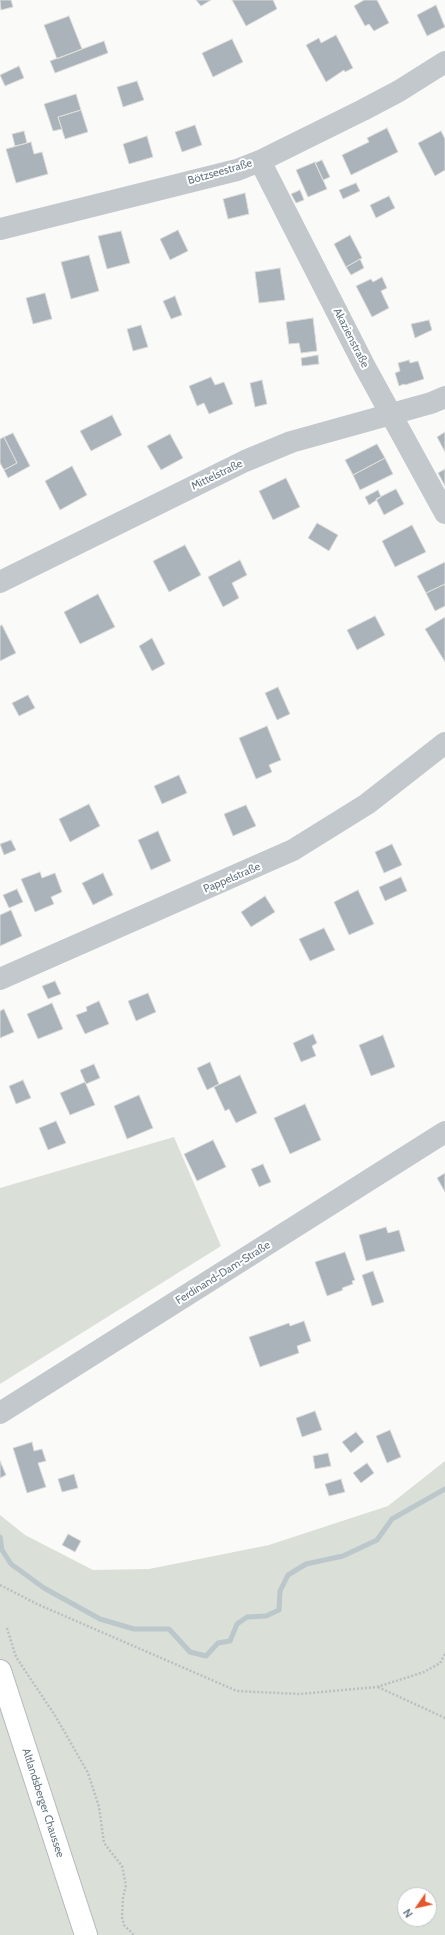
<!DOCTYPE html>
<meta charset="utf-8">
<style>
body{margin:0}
#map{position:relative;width:445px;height:1935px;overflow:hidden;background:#fafaf8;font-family:Cabin,sans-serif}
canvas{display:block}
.north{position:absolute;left:397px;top:1887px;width:40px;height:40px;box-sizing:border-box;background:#fff;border:1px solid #c1c8cd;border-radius:50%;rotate:236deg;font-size:11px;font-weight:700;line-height:16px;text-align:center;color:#657683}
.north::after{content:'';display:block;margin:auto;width:14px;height:18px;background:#e4572e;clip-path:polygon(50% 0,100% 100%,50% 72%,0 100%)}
</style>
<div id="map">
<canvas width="445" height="1935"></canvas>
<div class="north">N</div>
</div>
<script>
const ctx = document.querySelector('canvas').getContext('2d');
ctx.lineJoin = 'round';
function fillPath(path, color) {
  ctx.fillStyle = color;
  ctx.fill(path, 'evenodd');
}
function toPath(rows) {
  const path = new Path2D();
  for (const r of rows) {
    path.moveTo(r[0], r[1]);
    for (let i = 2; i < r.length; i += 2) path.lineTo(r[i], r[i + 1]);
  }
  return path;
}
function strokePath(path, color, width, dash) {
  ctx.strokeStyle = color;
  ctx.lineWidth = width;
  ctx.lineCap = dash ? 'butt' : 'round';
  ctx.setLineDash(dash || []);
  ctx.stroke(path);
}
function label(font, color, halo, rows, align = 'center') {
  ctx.font = font + ' Cabin,sans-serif';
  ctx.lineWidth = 4;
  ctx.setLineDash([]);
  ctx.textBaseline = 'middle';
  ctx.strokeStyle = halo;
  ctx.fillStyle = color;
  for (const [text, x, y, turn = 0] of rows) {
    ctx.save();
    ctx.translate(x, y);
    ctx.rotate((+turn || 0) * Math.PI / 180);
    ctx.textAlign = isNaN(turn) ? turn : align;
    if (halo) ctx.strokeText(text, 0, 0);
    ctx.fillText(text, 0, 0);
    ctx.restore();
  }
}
const green = toPath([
 [174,1137,221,1246,0,1384,0,1188],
 [445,1461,445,1935,0,1935,0,1515,25,1535,93,1570,149,1569,269,1545,388,1506],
 [405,1895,429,1895,429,1919,405,1919]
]);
const stream = toPath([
 [0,1537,2,1550,11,1564,44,1588,100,1619,134,1629,169,1629,190,1652,206,1656,218,1643,230,1641,237,1624,247,1617,266,1616,279,1610,280,1591,288,1575,306,1564,343,1556,377,1540,392,1519,445,1489]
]);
const building = toPath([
 [0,0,11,0,13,7,1,10,0,0],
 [196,0,211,0,201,6,196,0],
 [232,0,273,0,277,9,246,26,232,0],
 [364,0,377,0,389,23,374,31,369,24,365,26,354,6,364,0],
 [436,5,445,27,427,36,417,15,436,5],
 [69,16,82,49,57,59,44,25,69,16],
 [336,35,353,68,345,72,344,70,326,82,306,45,319,38,321,43,336,35],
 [232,39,243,62,213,77,202,53,232,39],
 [104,41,108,53,55,73,50,61,104,41],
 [19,66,24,78,5,86,0,75,19,66],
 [137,81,144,100,123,107,117,87,137,81],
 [76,94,81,110,58,117,62,129,53,131,44,104,76,94],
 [81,110,88,132,65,139,58,117,81,110],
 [195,125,202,145,182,152,175,132,195,125],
 [387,128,398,152,351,175,342,155,369,142,367,138,387,128],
 [24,131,27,143,15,146,12,134,24,131],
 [441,131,445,139,445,170,435,176,418,143,441,131],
 [147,136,153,157,129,164,123,144,147,136],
 [31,142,34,154,42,152,48,174,16,183,6,149,31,142],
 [322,160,330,177,323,180,315,163,322,160],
 [315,162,327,189,308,197,296,170,315,162],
 [356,183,360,191,343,199,339,190,356,183],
 [300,190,304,200,296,203,291,194,300,190],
 [245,193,249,214,228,219,223,199,245,193],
 [389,196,395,208,376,218,370,205,389,196],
 [178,230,188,251,170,260,160,239,178,230],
 [121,231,130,263,107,269,98,236,121,231],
 [350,235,362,258,346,267,334,244,350,235],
 [89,255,99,291,71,299,61,262,89,255],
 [360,259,364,268,351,275,346,267,360,259],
 [280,268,285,300,259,303,255,272,280,268],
 [382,277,387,288,381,291,389,308,372,317,356,286,371,279,373,282,382,277],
 [45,293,52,319,33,324,26,298,45,293],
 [175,296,182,315,171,319,163,301,175,296],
 [313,318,317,351,301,353,299,343,289,344,286,322,313,318],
 [429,320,432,330,415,338,411,324,429,320],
 [141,325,148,347,133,351,127,329,141,325],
 [318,355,319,364,302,366,301,358,318,355],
 [409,360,410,363,418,361,424,379,405,385,404,384,399,386,395,373,400,371,398,363,409,360],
 [211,377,215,385,224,382,233,404,209,414,204,403,197,406,189,386,211,377],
 [262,380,267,404,255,407,250,383,262,380],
 [112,415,122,435,91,451,80,431,112,415],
 [445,432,445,452,437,437,445,432],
 [13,433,30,466,8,478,4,470,17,463,4,437,13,433],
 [170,434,183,458,161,470,147,446,170,434],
 [4,437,17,463,4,470,0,463,0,439,4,437],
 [377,444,385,458,353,475,345,460,377,444],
 [385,458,393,474,360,490,353,475,385,458],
 [72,466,87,495,60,510,45,481,72,466],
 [445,469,445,486,438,473,445,469],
 [286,478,300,507,273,520,259,491,286,478],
 [396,489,404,504,384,515,376,499,396,489],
 [378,490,381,497,369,505,365,497,378,490],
 [317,523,338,535,329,551,308,538,317,523],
 [412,525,426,552,395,567,382,541,412,525],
 [185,545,201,575,169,592,153,561,185,545],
 [240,560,247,575,232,583,239,598,223,607,208,577,240,560],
 [445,562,445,584,426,593,417,576,445,562],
 [445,584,445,606,435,611,426,593,445,584],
 [98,594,115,627,80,644,64,612,98,594],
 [375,616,385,635,357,650,347,630,375,616],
 [445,617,445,662,425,629,445,617],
 [2,625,16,653,0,661,0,626,2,625],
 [152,638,165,664,152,671,139,646,152,638],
 [278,687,290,714,277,720,265,693,278,687],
 [28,695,35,708,19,716,12,703,28,695],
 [267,726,281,760,269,765,272,772,256,779,239,738,267,726],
 [179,775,187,793,162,804,154,786,179,775],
 [89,804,100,826,70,842,59,819,89,804],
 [246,805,256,826,233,836,224,814,246,805],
 [158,831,171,861,151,870,138,840,158,831],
 [11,840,16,850,4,855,0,844,11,840],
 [392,844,402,865,384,873,375,852,392,844],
 [40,872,42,878,55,873,62,892,51,897,54,904,35,912,21,879,40,872],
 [103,873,113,895,93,905,82,883,103,873],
 [401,877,407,891,385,901,379,887,401,877],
 [17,889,23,902,9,908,3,895,17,889],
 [358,890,374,924,349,935,334,902,358,890],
 [265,896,275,912,251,927,241,912,265,896],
 [11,910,22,936,0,946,0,915,11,910],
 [324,928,335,950,310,961,299,939,324,928],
 [55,981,61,994,48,999,42,986,55,981],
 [148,993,156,1012,136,1021,128,1001,148,993],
 [99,1001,109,1024,85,1034,76,1015,87,1011,86,1007,99,1001],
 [52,1003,63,1029,38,1039,27,1014,52,1003],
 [4,1009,14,1032,0,1038,0,1011,4,1009],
 [313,1034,317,1043,312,1046,316,1056,301,1062,293,1043,313,1034],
 [383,1035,395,1067,371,1076,359,1045,383,1035],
 [210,1062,219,1084,207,1090,197,1068,210,1062],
 [94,1064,100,1078,86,1084,80,1070,94,1064],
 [240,1075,257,1113,236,1123,229,1109,225,1111,214,1087,240,1075],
 [23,1080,31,1098,16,1104,9,1086,23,1080],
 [85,1082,95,1105,70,1115,60,1093,85,1082],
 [139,1095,153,1128,127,1139,114,1106,139,1095],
 [305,1104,321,1140,290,1154,274,1118,305,1104],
 [56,1121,66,1143,48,1150,39,1128,56,1121],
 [213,1140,226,1167,197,1181,184,1154,213,1140],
 [263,1164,271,1182,259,1187,251,1169,263,1164],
 [445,1173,445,1192,437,1178,445,1173],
 [386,1227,388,1233,399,1230,405,1251,366,1261,359,1235,386,1227],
 [345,1252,355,1280,352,1281,353,1284,342,1288,343,1290,327,1296,315,1262,345,1252],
 [373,1271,384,1302,372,1306,362,1275,373,1271],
 [304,1321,311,1341,297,1346,299,1353,260,1367,249,1337,289,1323,290,1326,304,1321],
 [315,1411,322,1430,302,1437,296,1418,315,1411],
 [390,1430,401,1457,387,1463,376,1436,390,1430],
 [356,1432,364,1442,351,1453,342,1442,356,1432],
 [32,1442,34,1451,42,1449,46,1461,38,1463,46,1487,27,1493,13,1448,32,1442],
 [328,1453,331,1466,315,1469,313,1456,328,1453],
 [0,1461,6,1475,0,1478,0,1461],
 [367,1463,374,1473,361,1483,353,1473,367,1463],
 [74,1474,78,1488,62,1492,58,1479,74,1474],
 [341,1479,345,1492,329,1496,325,1484,341,1479],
 [68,1534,81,1541,75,1552,62,1545,68,1534]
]);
const path = toPath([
 [0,1585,37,1604,237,1691,299,1694,377,1687,424,1672,440,1663,445,1654],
 [7,1628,16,1657,56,1717,88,1773,99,1807,104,1843,122,1866,126,1885,123,1898,122,1917,124,1925,134,1935],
 [378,1687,445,1718]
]);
const minor = toPath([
 [260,161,365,367,445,513],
 [0,229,237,170,260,161,363,110,399,91,445,62],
 [0,582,245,461,291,442,431,403,445,397],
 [0,979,293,850,367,804,445,743],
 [0,1413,445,1132]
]);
const major = toPath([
 [0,1671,86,1935]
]);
const streetNames = [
 ["Bötzseestraße",220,172,-16],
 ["Akazienstraße",351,338,63],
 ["Mittelstraße",217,475,-26],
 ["Pappelstraße",232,878,-23],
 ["Ferdinand-Dam-Straße",223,1273,-32],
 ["Altlandsberger Chaussee",43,1803,72]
];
fillPath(green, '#dadfd7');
strokePath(stream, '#bbc7cb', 5);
fillPath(building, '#aab3b9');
strokePath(building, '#dcdcda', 1);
strokePath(major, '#b5babe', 24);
strokePath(path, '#bbbfc2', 2.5, [2, 2]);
strokePath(minor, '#c3c8cc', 22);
strokePath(major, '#fff', 22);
label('11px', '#657683', '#fff', streetNames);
</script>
